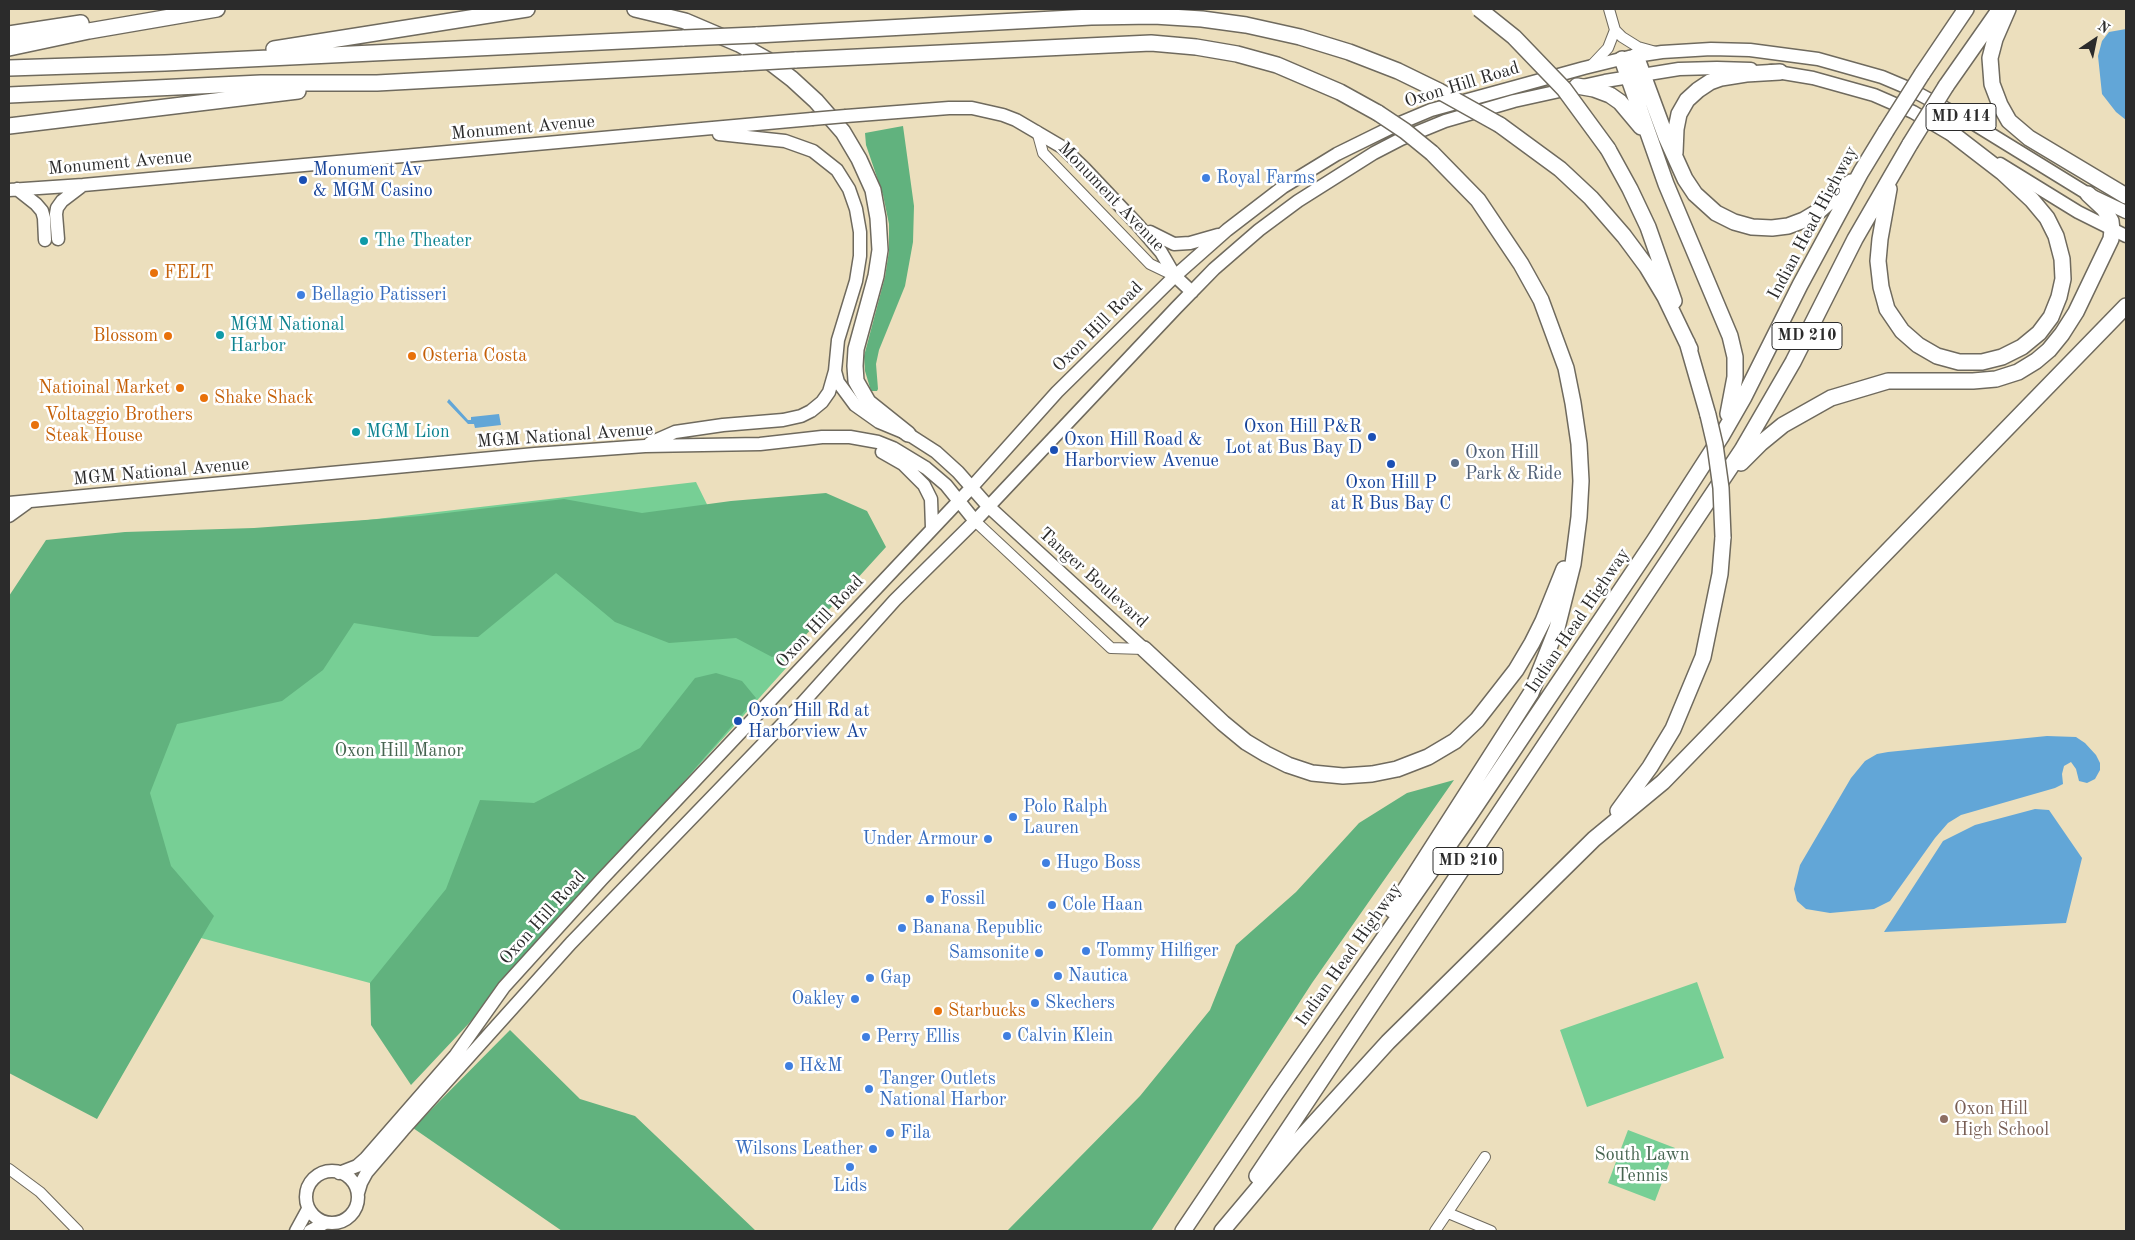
<!DOCTYPE html>
<style>
body{margin:0}
#map{position:relative;width:2135px;height:1240px;overflow:hidden;background:#ecdfbd;font-family:"Old Standard TT",serif}
canvas{display:block}
.frame{position:absolute;inset:0;border:10px solid #2b2b2b;pointer-events:none}
.north{position:absolute;left:2070px;top:15px;width:50px;height:50px;-webkit-text-stroke:4px #fff;paint-order:stroke;rotate:34deg;font-size:14px;font-weight:700;line-height:20px;text-align:center;color:#2b2b2b}
.north::after{content:'';display:block;margin:auto;width:18px;height:22px;background:#2b2b2b;clip-path:polygon(50% 0,100% 100%,50% 72%,0 100%)}
</style>
<div id="map">
<canvas width="2135" height="1240"></canvas>
<div class="frame"></div>
<div class="north">N</div>
</div>
<script>
const ctx = document.querySelector('canvas').getContext('2d');
ctx.lineJoin = 'round';
function fillPath(path, color) {
  ctx.fillStyle = color;
  ctx.fill(path, 'evenodd');
}
function toPath(rows) {
  const path = new Path2D();
  for (const r of rows) {
    if (r.length === 3) {
      path.moveTo(r[0] + r[2], r[1]);
      path.arc(r[0], r[1], r[2], 0, 2 * Math.PI);
      continue;
    }
    path.moveTo(r[0], r[1]);
    for (let i = 2; i < r.length; i += 2) path.lineTo(r[i], r[i + 1]);
  }
  return path;
}
function strokePath(path, color, width, dash) {
  ctx.strokeStyle = color;
  ctx.lineWidth = width;
  ctx.lineCap = dash ? 'butt' : 'round';
  ctx.setLineDash(dash || []);
  ctx.stroke(path);
}
function label(font, color, halo, rows, align = 'center') {
  ctx.font = font + ' "Old Standard TT",serif';
  ctx.lineWidth = 5;
  ctx.setLineDash([]);
  ctx.textBaseline = 'middle';
  ctx.strokeStyle = halo;
  ctx.fillStyle = color;
  for (const [text, x, y, turn = 0] of rows) {
    ctx.save();
    ctx.translate(x, y);
    ctx.rotate((+turn || 0) * Math.PI / 180);
    ctx.textAlign = isNaN(turn) ? turn : align;
    if (halo) ctx.strokeText(text, 0, 0);
    ctx.fillText(text, 0, 0);
    ctx.restore();
  }
}
const green = toPath([
 [696,482,787,667,450,1043,370,983,201,938,125,868,152,545],
 [1697,982,1724,1058,1587,1107,1560,1030],
 [1628,1130,1675,1148,1655,1201,1608,1183]
]);
const forest = toPath([
 [903,126,914,206,913,242,905,286,879,350,876,364,878,389,877,391,871,391,865,371,864,356,885,277,889,251,889,224,883,195,866,145,865,133],
 [826,493,867,511,886,547,793,649,772,657,736,638,669,643,615,622,556,573,478,637,433,636,354,623,323,670,282,701,177,724,150,793,171,866,214,916,97,1119,9,1073,9,596,46,540,125,532,254,528,421,516,564,499,642,513,731,501],
 [716,673,742,681,756,698,535,953,411,1085,371,1025,370,983,446,889,480,800,534,803,640,748,695,678],
 [1454,780,1312,983,1151,1231,1007,1231,1140,1096,1210,1010,1236,945,1296,892,1359,823,1407,793],
 [510,1030,580,1099,635,1116,756,1231,562,1231,413,1128]
]);
const water = toPath([
 [2126,29,2126,120,2116,112,2102,94,2098,56,2102,41,2109,32],
 [449,399,468,420,471,420,471,417,499,414,501,425,475,428,474,424,468,424,447,402],
 [2047,736,2076,737,2085,743,2096,755,2100,763,2100,770,2095,779,2087,783,2079,781,2076,769,2071,762,2064,766,2062,774,2063,784,2055,788,1961,815,1948,823,1935,838,1890,901,1874,909,1830,913,1806,909,1797,901,1794,889,1800,865,1851,778,1865,761,1877,754,1888,752],
 [2035,809,2049,810,2082,858,2066,923,1884,932,1943,841,1975,825]
]);
const minor = toPath([
 [1609,9,1615,30,1622,37,1638,47,1656,52],
 [1591,66,1608,48,1615,30],
 [1037,131,1043,153,1150,264,1175,276],
 [975,521,1111,648,1144,649],
 [9,1169,40,1192,78,1231],
 [1448,1213,1491,1231],
 [1435,1231,1485,1157]
]);
const major = toPath([
 [1771,71,1813,78,1874,95,1913,112,1962,141],
 [846,116,949,108,972,108,1003,115,1016,120,1062,147,1084,168,1137,224,1161,252,1175,276,1192,292],
 [2000,164,2078,212,2126,236],
 [17,189,36,204,42,211,44,218,45,240],
 [9,190,83,185,812,119],
 [1150,232,1174,244,1190,243,1218,235],
 [58,239,56,214,57,208,62,201,83,185],
 [835,371,838,382,855,405,879,422,908,434,936,452,958,472,988,506,1144,649],
 [650,443,675,432,723,425,783,420,801,416,811,411,822,402,829,392,835,371,838,340,856,281,860,256,860,232,856,209,849,189,837,170,813,151,785,141,719,134],
 [882,452,903,464,924,485,931,499,932,528],
 [9,503,535,454,645,446,760,444,822,437,850,437,878,442,893,448,926,468,946,485,975,521],
 [9,516,27,503],
 [332,1197,26],
 [339,1173,357,1166,366,1158,455,1056,504,987,602,879,971,488,1057,392,1175,276,1227,230,1283,187,1337,154,1400,123,1431,110,1584,68,1629,57,1662,52,1711,49,1750,50,1818,59,1882,77,1908,88,1971,122,2088,194,2126,212],
 [358,1193,361,1183,367,1172,403,1130,571,943,798,708,895,600,975,521,1176,308,1214,269,1259,230,1298,201,1374,153,1401,139,1445,121,1514,101,1605,81,1679,69,1717,68,1751,69],
 [296,1231,308,1209],
 [310,1231,325,1223]
]);
const highway = toPath([
 [635,9,685,21,739,44,766,59,792,79,816,101,843,132,859,159,873,190,878,218,880,250,876,276,856,349,855,366,856,381,868,402,908,434],
 [2008,9,1995,39,1990,58,1992,84,2000,105,2009,121,2029,138,2126,196],
 [9,34,81,23],
 [756,35,1091,17,1154,16,1202,19,1246,25,1300,37,1349,52,1398,71,1439,91],
 [9,48,89,31,217,9],
 [274,49,527,9],
 [1636,56,1666,137,1685,179,1695,194,1716,213,1734,222,1752,227,1772,228,1788,226,1804,220,1819,211,1851,182],
 [1622,59,1666,184,1730,336,1735,357,1735,377,1728,414],
 [795,60,1087,46,1151,43,1196,47,1237,54,1277,65,1340,92,1378,113],
 [9,68,165,63,684,38],
 [1922,74,1966,9],
 [1577,86,1594,89,1610,95,1620,102,1641,127],
 [1946,86,2000,9],
 [9,95,261,83,377,83,743,63],
 [1500,125,1560,169,1591,198,1624,236,1647,267,1665,297,1690,349],
 [9,126,298,91],
 [1608,149,1630,189,1648,227,1674,301],
 [1675,153,1676,129,1679,114,1687,100,1698,90,1710,82,1721,78,1746,74,1780,72],
 [1889,189,1880,239,1878,261,1881,287,1887,309,1902,331,1918,345,1937,356,1959,362,1982,362,2002,357,2022,347,2039,333,2051,317,2059,297,2063,279,2062,259,2056,236,2047,218,2032,200,2002,172,1954,135],
 [1687,342,1708,415],
 [1741,463,1761,443,1783,425,1831,398,1888,381,1973,381,1996,379,2018,372,2036,361,2049,350,2062,334,2076,312,2111,239,2112,230,2111,221,2104,209,2088,194],
 [1144,649,1223,723,1246,742,1266,754,1288,765,1312,773,1343,776,1372,774,1397,769,1428,757,1455,741,1477,720,1516,670,1532,643,1543,621,1564,569],
 [1618,811,1650,767,1673,729,1703,657,1720,574,1723,537],
 [1392,910,1531,693,1557,628,1573,564,1579,517,1581,481,1579,444,1573,403,1566,368,1541,300,1521,264,1478,200,1432,153],
 [1257,1176,1742,450,1793,362,1855,239,1910,144],
 [1183,1231,1276,1093,1467,819,1654,541,1721,437,1744,397,1800,285,1861,172,1886,131],
 [1222,1231,1296,1143,1388,1042,1594,839,1663,782,2126,306]
]);
const majorBridge = toPath([
 [812,119,846,116]
]);
const highwayBridge = toPath([
 [1479,9,1514,37,1564,89,1608,149],
 [684,38,756,35],
 [743,63,795,60],
 [1439,91,1500,125],
 [1378,113,1405,131,1432,153],
 [1886,131,1922,74],
 [1910,144,1946,86],
 [1708,415,1715,445,1721,488,1723,537]
]);
const markers = [
 [1206,178,5,"#3f7fe0"],
 [303,180,5,"#1a4fb4"],
 [364,241,5,"#0f9aa8"],
 [154,273,5,"#e8710a"],
 [301,295,5,"#3f7fe0"],
 [220,335,5,"#0f9aa8"],
 [168,336,5,"#e8710a"],
 [412,356,5,"#e8710a"],
 [180,388,5,"#e8710a"],
 [204,398,5,"#e8710a"],
 [35,425,5,"#e8710a"],
 [356,432,5,"#0f9aa8"],
 [1372,437,5,"#1a4fb4"],
 [1054,450,5,"#1a4fb4"],
 [1455,463,5,"#5c6f8a"],
 [1391,464,5,"#1a4fb4"],
 [738,721,5,"#1a4fb4"],
 [1013,817,5,"#3f7fe0"],
 [988,839,5,"#3f7fe0"],
 [1046,863,5,"#3f7fe0"],
 [930,899,5,"#3f7fe0"],
 [1052,905,5,"#3f7fe0"],
 [902,928,5,"#3f7fe0"],
 [1086,951,5,"#3f7fe0"],
 [1039,953,5,"#3f7fe0"],
 [1058,976,5,"#3f7fe0"],
 [870,978,5,"#3f7fe0"],
 [855,999,5,"#3f7fe0"],
 [1035,1003,5,"#3f7fe0"],
 [938,1011,5,"#e8710a"],
 [1007,1036,5,"#3f7fe0"],
 [866,1037,5,"#3f7fe0"],
 [789,1066,5,"#3f7fe0"],
 [869,1089,5,"#3f7fe0"],
 [1944,1119,5,"#8d6e63"],
 [890,1133,5,"#3f7fe0"],
 [873,1149,5,"#3f7fe0"],
 [850,1167,5,"#3f7fe0"]
];
const shields = [
 [1961,117,70],
 [1807,336,70],
 [1468,861,70]
];
const shieldNames = [
 ["MD 414",1961,117],
 ["MD 210",1807,336],
 ["MD 210",1468,861]
];
const streetNames = [
 ["Oxon Hill Road",1462,85,-17],
 ["Monument Avenue",523,128,-5],
 ["Monument Avenue",120,163,-5],
 ["Monument Avenue",1111,197,46],
 ["Indian Head Highway",1813,223,-62],
 ["Oxon Hill Road",1098,327,-45],
 ["MGM National Avenue",565,436,-4],
 ["MGM National Avenue",161,472,-5],
 ["Tanger Boulevard",1093,578,42],
 ["Indian Head Highway",1578,621,-56],
 ["Oxon Hill Road",820,622,-47],
 ["Oxon Hill Road",543,918,-48],
 ["Indian Head Highway",1349,955,-55]
];
const transitNames = [
 ["Monument Av",313,170],
 ["& MGM Casino",313,191],
 ["Oxon Hill P&R",1362,427,"right"],
 ["Lot at Bus Bay D",1362,448,"right"],
 ["Oxon Hill Road &",1064,440],
 ["Harborview Avenue",1064,461],
 ["Oxon Hill P",1391,483,"center"],
 ["at R Bus Bay C",1391,504,"center"],
 ["Oxon Hill Rd at",748,711],
 ["Harborview Av",748,732]
];
const shopNames = [
 ["Royal Farms",1216,178],
 ["Bellagio Patisseri",311,295],
 ["Polo Ralph",1023,807],
 ["Lauren",1023,828],
 ["Under Armour",978,839,"right"],
 ["Hugo Boss",1056,863],
 ["Fossil",940,899],
 ["Cole Haan",1062,905],
 ["Banana Republic",912,928],
 ["Tommy Hilfiger",1096,951],
 ["Samsonite",1029,953,"right"],
 ["Nautica",1068,976],
 ["Gap",880,978],
 ["Oakley",845,999,"right"],
 ["Skechers",1045,1003],
 ["Calvin Klein",1017,1036],
 ["Perry Ellis",876,1037],
 ["H&M",799,1066],
 ["Tanger Outlets",879,1079],
 ["National Harbor",879,1100],
 ["Fila",900,1133],
 ["Wilsons Leather",863,1149,"right"],
 ["Lids",850,1186,"center"]
];
const cultureNames = [
 ["The Theater",374,241],
 ["MGM National",230,325],
 ["Harbor",230,346],
 ["MGM Lion",366,432]
];
const foodNames = [
 ["FELT",164,273],
 ["Blossom",158,336,"right"],
 ["Osteria Costa",422,356],
 ["Natioinal Market",170,388,"right"],
 ["Shake Shack",214,398],
 ["Voltaggio Brothers",45,415],
 ["Steak House",45,436],
 ["Starbucks",948,1011]
];
const serviceNames = [
 ["Oxon Hill",1465,453],
 ["Park & Ride",1465,474]
];
const parkNames = [
 ["Oxon Hill Manor",399,751],
 ["South Lawn",1642,1155],
 ["Tennis",1642,1176]
];
const educationNames = [
 ["Oxon Hill",1954,1109],
 ["High School",1954,1130]
];
fillPath(green, '#77cf95');
fillPath(forest, '#61b27e');
fillPath(water, '#62a6d7');
strokePath(minor, '#6f6a5e', 12);
strokePath(major, '#6f6a5e', 15);
strokePath(highway, '#6f6a5e', 18);
strokePath(minor, '#fff', 10);
strokePath(major, '#fff', 12);
strokePath(highway, '#fff', 15);
strokePath(majorBridge, '#6f6a5e', 15, []);
strokePath(highwayBridge, '#6f6a5e', 18, []);
strokePath(majorBridge, '#fff', 12);
strokePath(highwayBridge, '#fff', 15);
for (const [x, y, r, color] of markers) {
  const dot = new Path2D();
  dot.arc(x, y, r, 0, 2 * Math.PI);
  ctx.fillStyle = color;
  ctx.fill(dot);
  strokePath(dot, '#fff', 2);
}
for (const [x, y, w] of shields) {
  const box = new Path2D();
  box.roundRect(x - w / 2, y - 13.5, w, 27, 4);
  ctx.fillStyle = '#fff';
  ctx.fill(box);
  strokePath(box, '#2b2b2b', 1);
}
label('bold 16px', '#2b2b2b', null, shieldNames);
label('18px', '#2b2b2b', '#fff', streetNames);
label('18px', '#164399', '#fff', transitNames, 'left');
label('18px', '#366cbe', '#fff', shopNames, 'left');
label('18px', '#0d838f', '#fff', cultureNames, 'left');
label('18px', '#c56008', '#fff', foodNames, 'left');
label('18px', '#4e5e75', '#fff', serviceNames, 'left');
label('18px', '#466450', '#fff', parkNames);
label('18px', '#785e54', '#fff', educationNames, 'left');
</script>
